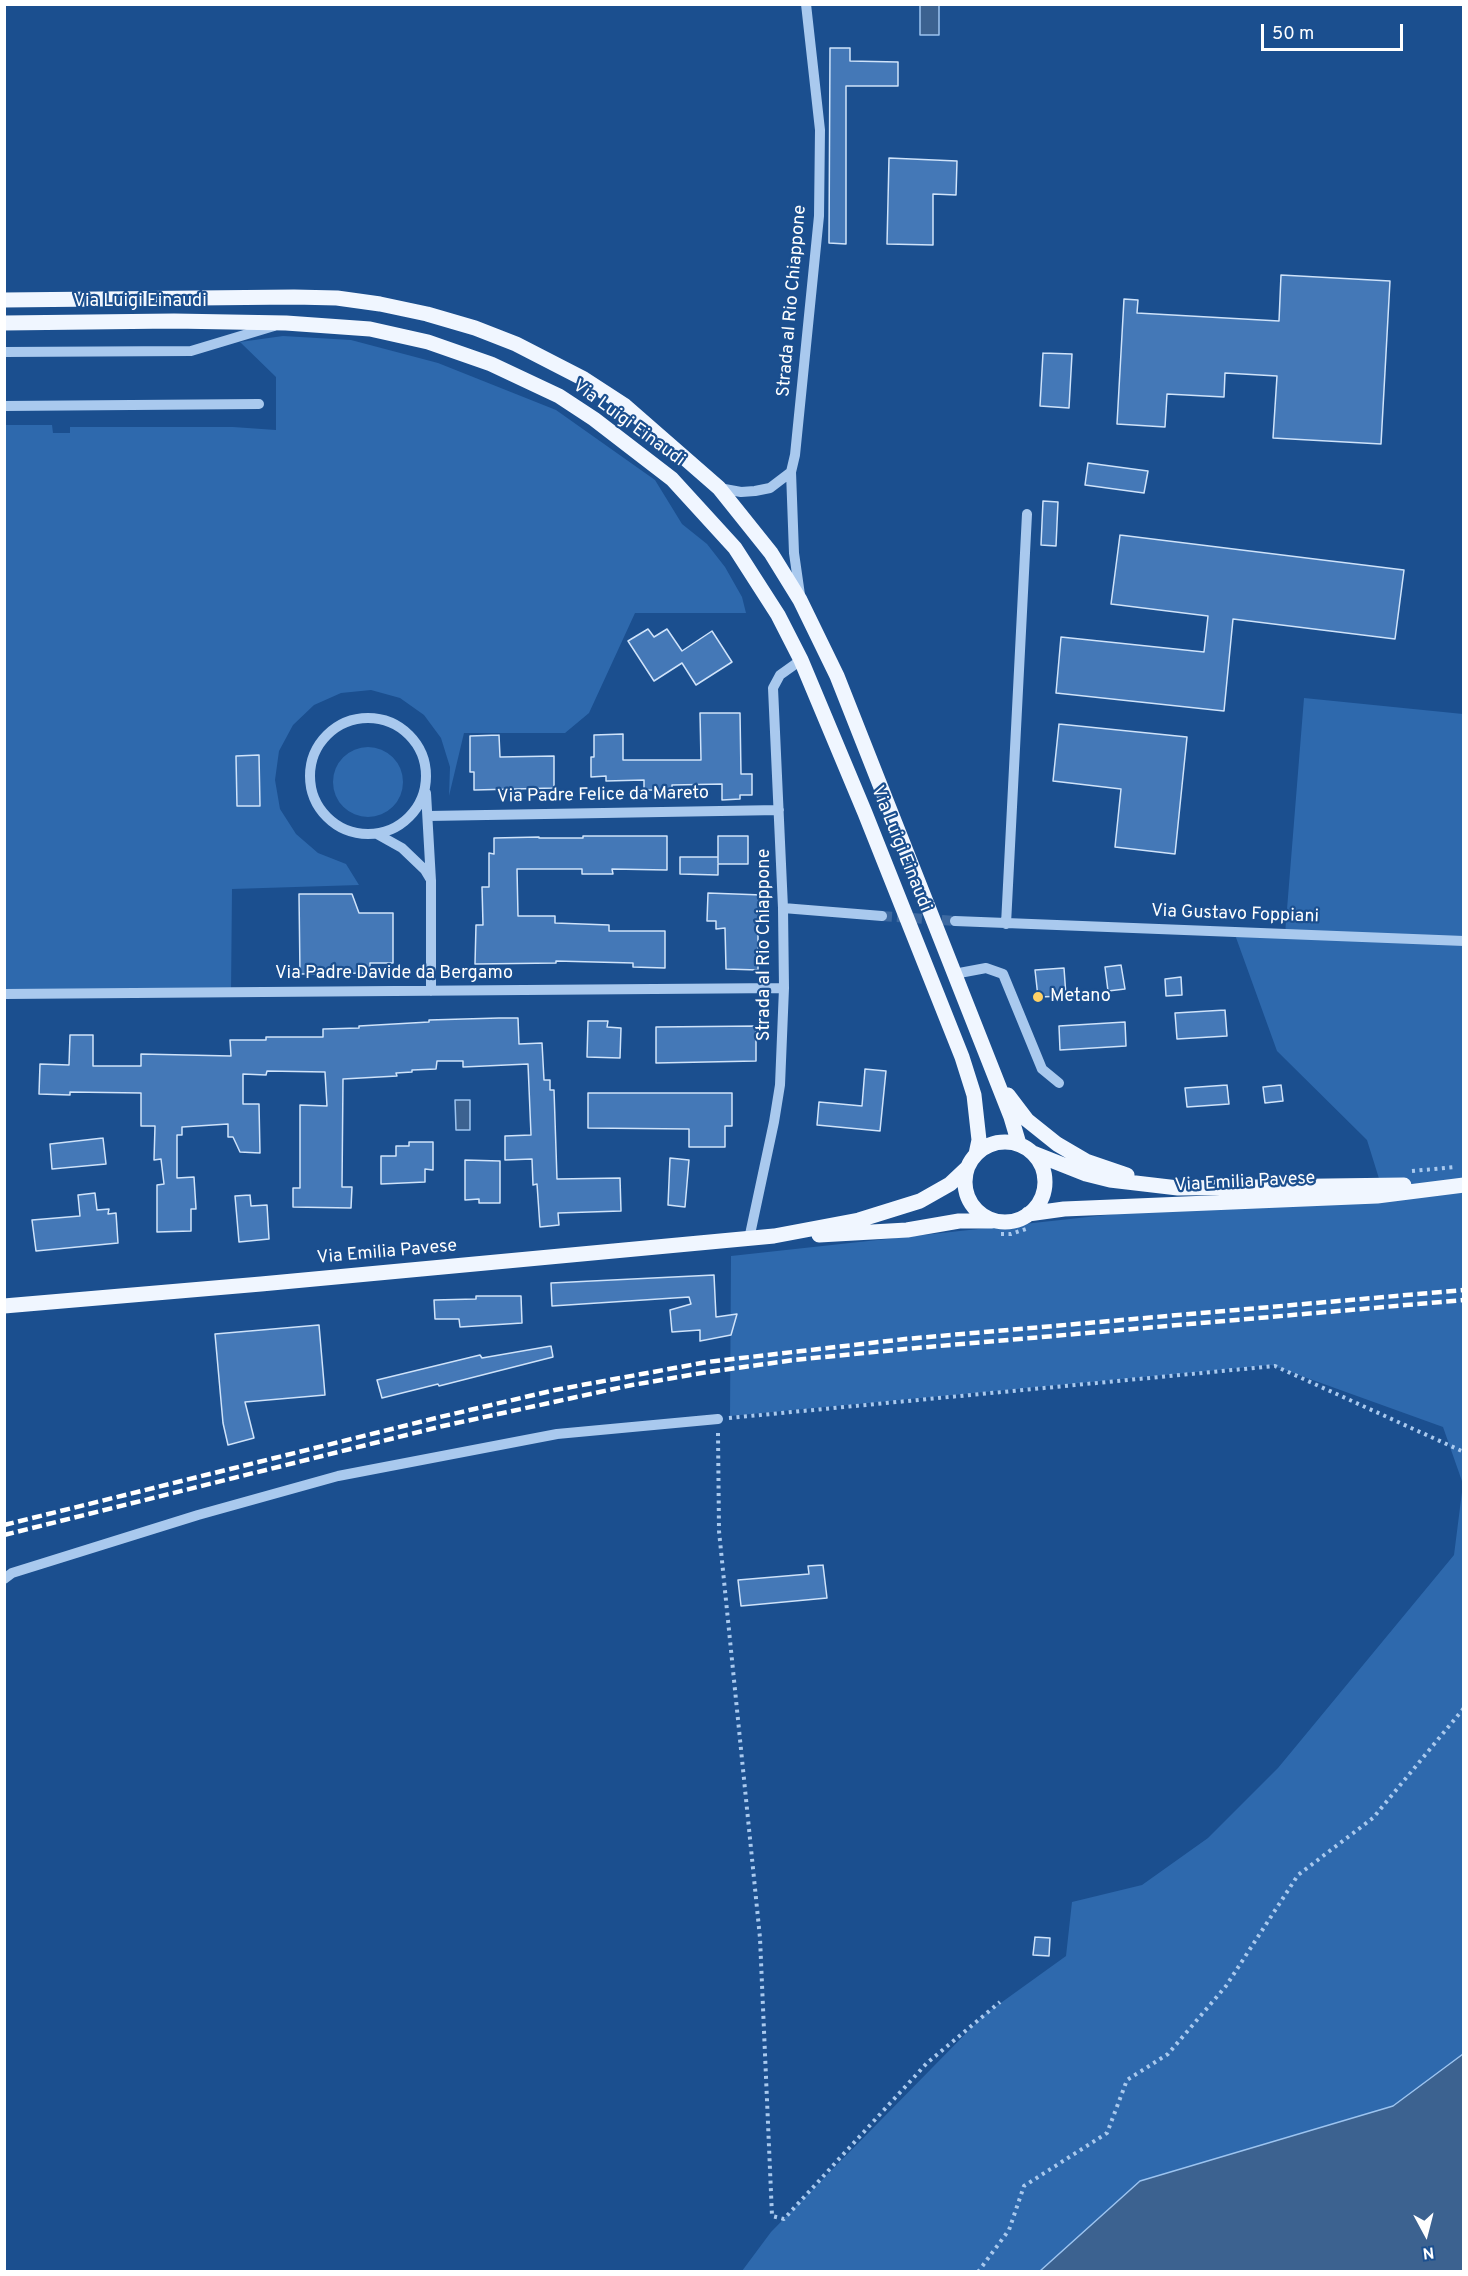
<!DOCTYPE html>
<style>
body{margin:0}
#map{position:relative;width:1468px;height:2276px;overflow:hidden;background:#1b4f8f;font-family:Overpass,sans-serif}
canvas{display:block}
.frame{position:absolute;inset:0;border:6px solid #fff;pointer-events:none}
.north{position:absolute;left:1396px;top:2204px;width:60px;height:60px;-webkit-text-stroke:4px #1b4f8f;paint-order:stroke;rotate:173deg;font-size:16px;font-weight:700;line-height:24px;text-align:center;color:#fff}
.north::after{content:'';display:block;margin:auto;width:21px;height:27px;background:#fff;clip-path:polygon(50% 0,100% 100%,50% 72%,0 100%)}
.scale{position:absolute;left:1261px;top:24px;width:142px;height:27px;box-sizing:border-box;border:3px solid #fff;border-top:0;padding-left:8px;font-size:18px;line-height:21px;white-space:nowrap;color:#fff;-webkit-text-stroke:4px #1b4f8f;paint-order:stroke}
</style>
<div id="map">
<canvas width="1468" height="2276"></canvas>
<div class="frame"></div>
<div class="north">N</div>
<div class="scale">50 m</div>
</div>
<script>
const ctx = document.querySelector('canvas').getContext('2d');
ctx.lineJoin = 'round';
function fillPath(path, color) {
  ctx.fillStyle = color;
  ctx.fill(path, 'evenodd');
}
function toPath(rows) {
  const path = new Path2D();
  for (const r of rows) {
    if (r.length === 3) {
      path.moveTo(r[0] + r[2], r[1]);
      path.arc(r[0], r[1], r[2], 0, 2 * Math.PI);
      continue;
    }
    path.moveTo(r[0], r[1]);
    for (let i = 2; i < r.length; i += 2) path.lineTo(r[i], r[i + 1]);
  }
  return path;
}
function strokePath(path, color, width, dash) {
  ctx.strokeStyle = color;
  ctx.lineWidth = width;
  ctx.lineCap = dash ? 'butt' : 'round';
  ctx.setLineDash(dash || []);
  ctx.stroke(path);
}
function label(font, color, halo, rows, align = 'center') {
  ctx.font = font + ' Overpass,sans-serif';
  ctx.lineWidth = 4.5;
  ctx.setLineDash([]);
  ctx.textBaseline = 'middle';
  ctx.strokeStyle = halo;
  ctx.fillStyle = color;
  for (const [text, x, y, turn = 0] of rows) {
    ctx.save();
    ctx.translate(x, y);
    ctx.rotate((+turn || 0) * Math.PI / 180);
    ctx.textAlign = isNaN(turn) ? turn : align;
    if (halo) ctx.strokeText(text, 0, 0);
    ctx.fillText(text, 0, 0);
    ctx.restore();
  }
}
const green = toPath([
 [283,336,351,340,438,363,556,410,655,480,682,524,707,544,725,567,742,597,746,613,635,613,589,713,565,733,464,733,449,796,450,767,441,738,424,715,400,698,371,690,341,693,314,705,293,725,279,751,275,780,280,809,296,834,318,853,346,864,359,885,232,889,231,994,5,997,4,425,52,425,53,433,70,433,70,427,233,427,276,430,276,377,240,342],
 [1304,698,1463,714,1463,2054,1393,2106,1140,2181,1040,2271,742,2271,771,2232,984,2015,1066,1956,1072,1902,1142,1885,1208,1838,1278,1768,1454,1555,1463,1484,1443,1427,1271,1365,730,1416,731,1256,1381,1185,1367,1140,1277,1051,1234,932,1285,934],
 [368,782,35]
]);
const water = toPath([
 [920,5,939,5,939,35,920,35,920,5],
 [455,1100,470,1100,470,1130,456,1130,455,1100],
 [1463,2054,1463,2271,1040,2271,1140,2181,1393,2106,1463,2054]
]);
const building = toPath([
 [830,48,850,48,850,61,898,62,898,86,846,86,846,244,829,243,830,48],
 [889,158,957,161,956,195,933,194,933,245,887,244,889,158],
 [1281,275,1390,281,1381,444,1273,438,1277,376,1225,373,1224,397,1167,394,1165,427,1117,424,1124,299,1138,300,1137,313,1279,321,1281,275],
 [1043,353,1072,354,1069,408,1040,406,1043,353],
 [1088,463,1148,471,1144,493,1085,485,1088,463],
 [1043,501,1058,502,1056,546,1041,545,1043,501],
 [1120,535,1404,570,1395,639,1233,619,1224,711,1056,693,1061,637,1204,652,1208,616,1111,604,1120,535],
 [648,629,654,637,667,629,682,651,712,631,732,662,696,685,682,663,654,681,628,641,648,629],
 [700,713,740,713,741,774,752,774,752,795,740,795,740,799,722,800,722,784,672,785,672,790,644,790,644,780,606,781,606,776,591,777,591,757,594,757,594,735,623,734,623,760,701,760,700,713],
 [1059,724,1187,737,1175,854,1115,847,1121,789,1053,781,1059,724],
 [499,735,500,757,554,756,554,788,474,790,474,772,470,772,470,736,499,735],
 [259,755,260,806,237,806,236,756,259,755],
 [583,836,667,836,667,870,612,869,613,874,582,874,582,869,517,869,518,916,555,916,555,923,609,925,609,931,665,931,665,968,633,967,633,963,556,961,556,963,475,964,476,925,483,925,482,887,489,887,489,853,494,854,494,838,539,837,539,838,583,838,583,836],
 [718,836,748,836,748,864,718,864,718,875,680,874,680,857,718,857,718,863,718,836],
 [708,893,762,895,762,923,758,923,758,970,726,969,725,928,716,929,716,921,707,921,708,893],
 [299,894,352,894,359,913,393,913,393,963,370,963,370,973,300,974,299,894],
 [1121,965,1125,989,1108,991,1105,967,1121,965],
 [1064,968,1066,996,1038,997,1035,970,1064,968],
 [1181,977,1182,995,1166,996,1165,979,1181,977],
 [1225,1010,1227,1036,1177,1039,1175,1013,1225,1010],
 [499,1018,518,1018,519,1044,542,1043,544,1080,550,1080,550,1090,554,1090,557,1179,620,1178,621,1211,558,1213,559,1225,540,1227,537,1184,533,1185,532,1159,505,1160,505,1136,531,1135,528,1064,463,1067,463,1061,437,1061,436,1069,412,1070,412,1072,396,1073,397,1076,343,1079,342,1187,352,1187,351,1208,293,1207,293,1188,300,1188,300,1105,327,1106,325,1072,267,1071,266,1075,243,1074,243,1104,259,1104,260,1153,240,1152,233,1137,228,1137,228,1124,182,1127,182,1135,177,1135,177,1178,194,1177,196,1209,191,1209,191,1231,157,1232,157,1185,164,1184,161,1159,154,1160,155,1126,141,1126,141,1093,70,1092,70,1095,39,1094,40,1064,69,1065,70,1035,93,1035,93,1066,141,1066,141,1054,231,1056,230,1040,266,1040,266,1037,323,1037,323,1029,359,1028,359,1026,429,1022,429,1020,499,1018],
 [588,1021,608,1021,607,1027,621,1028,620,1058,587,1057,588,1021],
 [1125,1022,1126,1046,1060,1050,1059,1026,1125,1022],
 [756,1026,756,1061,656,1063,656,1027,756,1026],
 [865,1069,886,1071,880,1131,817,1125,819,1102,862,1106,865,1069],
 [1227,1085,1229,1104,1187,1107,1185,1088,1227,1085],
 [1281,1085,1283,1101,1265,1103,1263,1087,1281,1085],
 [588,1093,732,1093,732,1126,725,1126,725,1147,689,1147,689,1129,588,1128,588,1093],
 [103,1138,106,1164,52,1169,50,1144,103,1138],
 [409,1142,433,1142,433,1170,425,1169,425,1182,381,1184,381,1156,396,1156,396,1146,409,1146,409,1142],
 [670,1158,689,1160,685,1207,668,1205,670,1158],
 [465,1160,500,1161,500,1203,479,1203,479,1199,465,1200,465,1160],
 [95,1193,97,1210,109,1209,108,1214,116,1213,118,1243,36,1251,32,1220,80,1216,78,1195,95,1193],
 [250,1195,251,1206,267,1205,269,1239,239,1242,235,1196,250,1195],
 [714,1275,716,1317,737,1314,731,1335,700,1341,700,1330,672,1332,670,1310,691,1304,689,1297,552,1306,551,1283,714,1275],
 [476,1296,521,1296,522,1323,460,1327,459,1319,435,1319,434,1300,476,1299,476,1296],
 [319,1325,325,1395,245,1402,254,1438,228,1445,223,1423,215,1334,319,1325],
 [551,1346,553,1357,439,1386,438,1384,382,1398,377,1380,480,1355,482,1358,551,1346],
 [823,1565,827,1598,741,1606,738,1580,809,1574,808,1566,823,1565],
 [1035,1937,1050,1938,1049,1956,1033,1955,1035,1937]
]);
const minorTunnel = toPath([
 [882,916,955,921]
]);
const path = toPath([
 [1412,1171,1456,1167],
 [1001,1234,1011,1234,1026,1229],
 [729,1418,1275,1366,1464,1452],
 [718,1433,719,1531,760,1938,772,2216,784,2219,927,2063,1000,2002],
 [978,2272,1009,2230,1024,2186,1107,2133,1127,2080,1168,2054,1226,1986,1298,1875,1373,1818,1464,1708]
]);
const minor = toPath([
 [4,352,191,351,274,326],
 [4,406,259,404],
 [719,488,741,492,755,491,770,488,791,472],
 [800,595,794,553,791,472,795,455,819,216,820,130,806,4],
 [368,776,58],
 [426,793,431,881,431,991],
 [428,816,779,810],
 [377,834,402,848,425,870,431,880],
 [783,908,882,916],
 [955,921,1464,941],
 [1006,924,1027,514],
 [954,974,986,968,1003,974,1042,1069,1059,1083],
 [4,994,784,988],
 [749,1239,774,1122,780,1085,784,988,783,908,773,688,780,675,801,660],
 [4,1579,12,1573,198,1515,338,1476,557,1434,718,1419]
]);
const major = toPath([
 [4,300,294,297,337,298,380,304,427,314,475,328,516,344,584,379,624,405,719,488,771,553,800,600,837,676,1011,1117,1019,1144],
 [4,323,174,321,286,323,370,329,428,342,491,364,559,396,594,419,672,479,735,548,778,615,801,660,865,813,962,1057,974,1095,979,1140,976,1154],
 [1008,1095,1027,1120,1057,1144,1086,1161,1127,1175],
 [1005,1182,40],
 [1033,1153,1086,1174,1110,1180,1178,1188,1404,1185],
 [1028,1214,1064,1209,1377,1196,1464,1185],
 [819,1235,907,1230,959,1221,992,1221],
 [4,1306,261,1284,774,1236,859,1220,920,1201,950,1184,967,1168]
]);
const rail = toPath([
 [4,1525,440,1417,555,1390,707,1362,905,1339,1464,1290],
 [4,1535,443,1426,632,1385,708,1372,794,1360,905,1349,1464,1300]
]);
const markers = [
 [1038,997,6,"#ffd166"]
];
const streetNames = [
 ["Strada al Rio Chiappone",793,301,-85],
 ["Via Luigi Einaudi",140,302],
 ["Via Luigi Einaudi",628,424,36],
 ["Via Padre Felice da Mareto",603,796,-1],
 ["Via Luigi Einaudi",900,849,68],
 ["Via Gustavo Foppiani",1235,915,2],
 ["Strada al Rio Chiappone",765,945,-90],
 ["Via Padre Davide da Bergamo",394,974],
 ["Via Emilia Pavese",1245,1183,-3],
 ["Via Emilia Pavese",387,1253,-5]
];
const poiNames = [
 ["Metano",1050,997]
];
fillPath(green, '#2e69ad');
fillPath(water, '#3c6290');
strokePath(water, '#9cc4f0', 1.5);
fillPath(building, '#4478b7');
strokePath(building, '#cfe3fa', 1.5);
strokePath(minorTunnel, '#3d69a0', 10, [10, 5]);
strokePath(path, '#a9c9ee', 4, [3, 4.5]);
strokePath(minor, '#a9c9ee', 10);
strokePath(major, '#f0f6ff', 15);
strokePath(rail, '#fff', 4.5, [10, 4.5]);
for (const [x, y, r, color] of markers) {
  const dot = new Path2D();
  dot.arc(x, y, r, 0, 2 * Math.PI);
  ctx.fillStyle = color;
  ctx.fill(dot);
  strokePath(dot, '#1b4f8f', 2);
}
label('18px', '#fff', '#1b4f8f', streetNames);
label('18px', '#fff', '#1b4f8f', poiNames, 'left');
</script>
